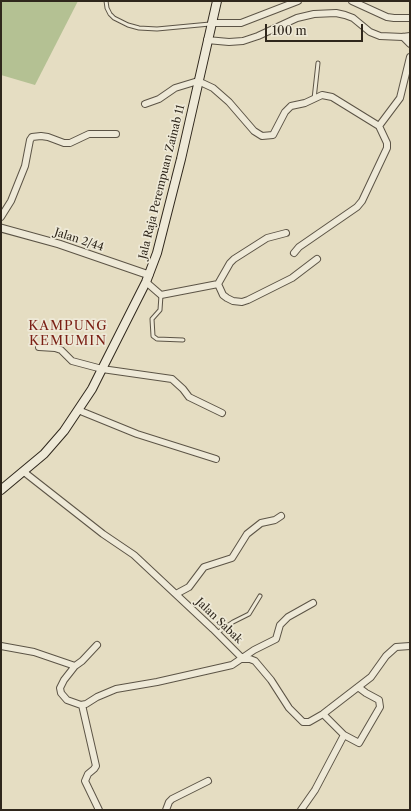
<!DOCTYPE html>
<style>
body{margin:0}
#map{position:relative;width:411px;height:811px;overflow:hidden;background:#e5ddc2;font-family:"Libre Caslon Text",serif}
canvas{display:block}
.frame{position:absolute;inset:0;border:2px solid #2f271c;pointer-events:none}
.scale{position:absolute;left:265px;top:24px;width:98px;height:18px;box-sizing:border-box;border:2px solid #2f271c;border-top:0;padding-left:5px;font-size:12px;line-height:14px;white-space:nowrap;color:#2f271c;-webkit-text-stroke:3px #eee9d7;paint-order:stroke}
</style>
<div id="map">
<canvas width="411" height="811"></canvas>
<div class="frame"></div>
<div class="scale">100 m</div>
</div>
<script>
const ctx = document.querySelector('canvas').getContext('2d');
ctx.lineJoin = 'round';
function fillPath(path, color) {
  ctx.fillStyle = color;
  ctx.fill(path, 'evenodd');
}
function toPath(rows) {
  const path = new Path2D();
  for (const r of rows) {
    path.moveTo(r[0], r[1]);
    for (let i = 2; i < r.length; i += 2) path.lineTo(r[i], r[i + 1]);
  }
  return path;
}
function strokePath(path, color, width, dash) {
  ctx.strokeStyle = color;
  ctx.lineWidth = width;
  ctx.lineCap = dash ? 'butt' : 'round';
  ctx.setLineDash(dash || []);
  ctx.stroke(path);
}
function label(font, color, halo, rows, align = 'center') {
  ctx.font = font + ' "Libre Caslon Text",serif';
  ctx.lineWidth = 3.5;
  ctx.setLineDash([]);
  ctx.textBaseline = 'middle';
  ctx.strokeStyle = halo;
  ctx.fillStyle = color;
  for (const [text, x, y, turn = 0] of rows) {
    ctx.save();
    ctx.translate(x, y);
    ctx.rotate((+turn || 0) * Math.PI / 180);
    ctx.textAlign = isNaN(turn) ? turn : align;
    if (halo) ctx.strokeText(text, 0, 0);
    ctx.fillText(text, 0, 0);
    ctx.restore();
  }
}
const green = toPath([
 [1,1,78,1,35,85,1,75]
]);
const service = toPath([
 [106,1,107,8,110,14,114,18,128,25,139,28,157,29,210,24],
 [314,99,318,63],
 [161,295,160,310,152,319,153,336,157,339,183,340],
 [217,633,233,622,249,614,260,596]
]);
const minor = toPath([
 [352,1,387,17,394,18,410,18],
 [212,23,241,23,298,1],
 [403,37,410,44],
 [207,40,229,42,243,41,258,36,297,18,314,14,336,13,345,15,353,18,370,32,380,36,403,37,410,36],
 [145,104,159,99,175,88,198,81,213,88,229,102,254,131,262,136,273,135,285,112,291,106,305,103,322,95,332,97,379,126,387,143,387,148,362,201,357,207,299,247,294,253],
 [379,126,400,98,410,57],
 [1,217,11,201,25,166,30,140,32,137,41,136,48,137,64,143,70,143,89,134,116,134],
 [146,282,161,295,218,284,230,263,234,259,267,238,286,233],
 [218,284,223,295,227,298,233,301,242,302,248,300,292,278,317,259],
 [39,347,55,348,61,350,72,361,102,369,172,379,183,389,189,397,222,413],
 [78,410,137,434,216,459],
 [24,472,103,534,134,555,213,629,243,659,250,659,255,661,271,680,289,708,303,722,309,722,323,714,371,677,386,656,396,647,410,646],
 [176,594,189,587,204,567,232,558,247,534,261,523,275,520,281,516],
 [97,645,82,661,75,666,64,680,60,688,61,693,67,700,81,705,86,704,97,697,116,689,157,682,232,665,254,650,276,639,280,625,288,617,313,603],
 [1,646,34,652,75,666],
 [82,705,96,766,94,769,88,774,85,781,99,810],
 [344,735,359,743,380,707,379,700,366,693,358,687],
 [166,810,169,802,172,799,208,781],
 [301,810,315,790,344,735,323,714]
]);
const tertiary = toPath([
 [1,228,59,244,149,275]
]);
const secondary = toPath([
 [1,490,44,454,64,431,92,389,102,369,146,282,157,253,181,159,217,1]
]);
const streetNames = [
 ["Jala Raja Perempuan Zainab 11",162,182,-76],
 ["Jalan 2/44",79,240,18],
 ["Jalan Sabak",219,621,44]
];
const quarterNames = [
 ["KAMPUNG",68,326],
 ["KEMUMIN",68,341]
];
fillPath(green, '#b4c193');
strokePath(service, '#5c5446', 5);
strokePath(minor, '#5c5446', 8);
strokePath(tertiary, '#5c5446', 9);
strokePath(secondary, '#2f271c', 10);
strokePath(service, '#eee9d7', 3);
strokePath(minor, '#eee9d7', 6);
strokePath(tertiary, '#eee9d7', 7);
strokePath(secondary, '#eee9d7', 8);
label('11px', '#2f271c', '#eee9d7', streetNames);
ctx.letterSpacing = '1px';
label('13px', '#7a1f14', '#eee9d7', quarterNames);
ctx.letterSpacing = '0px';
</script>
